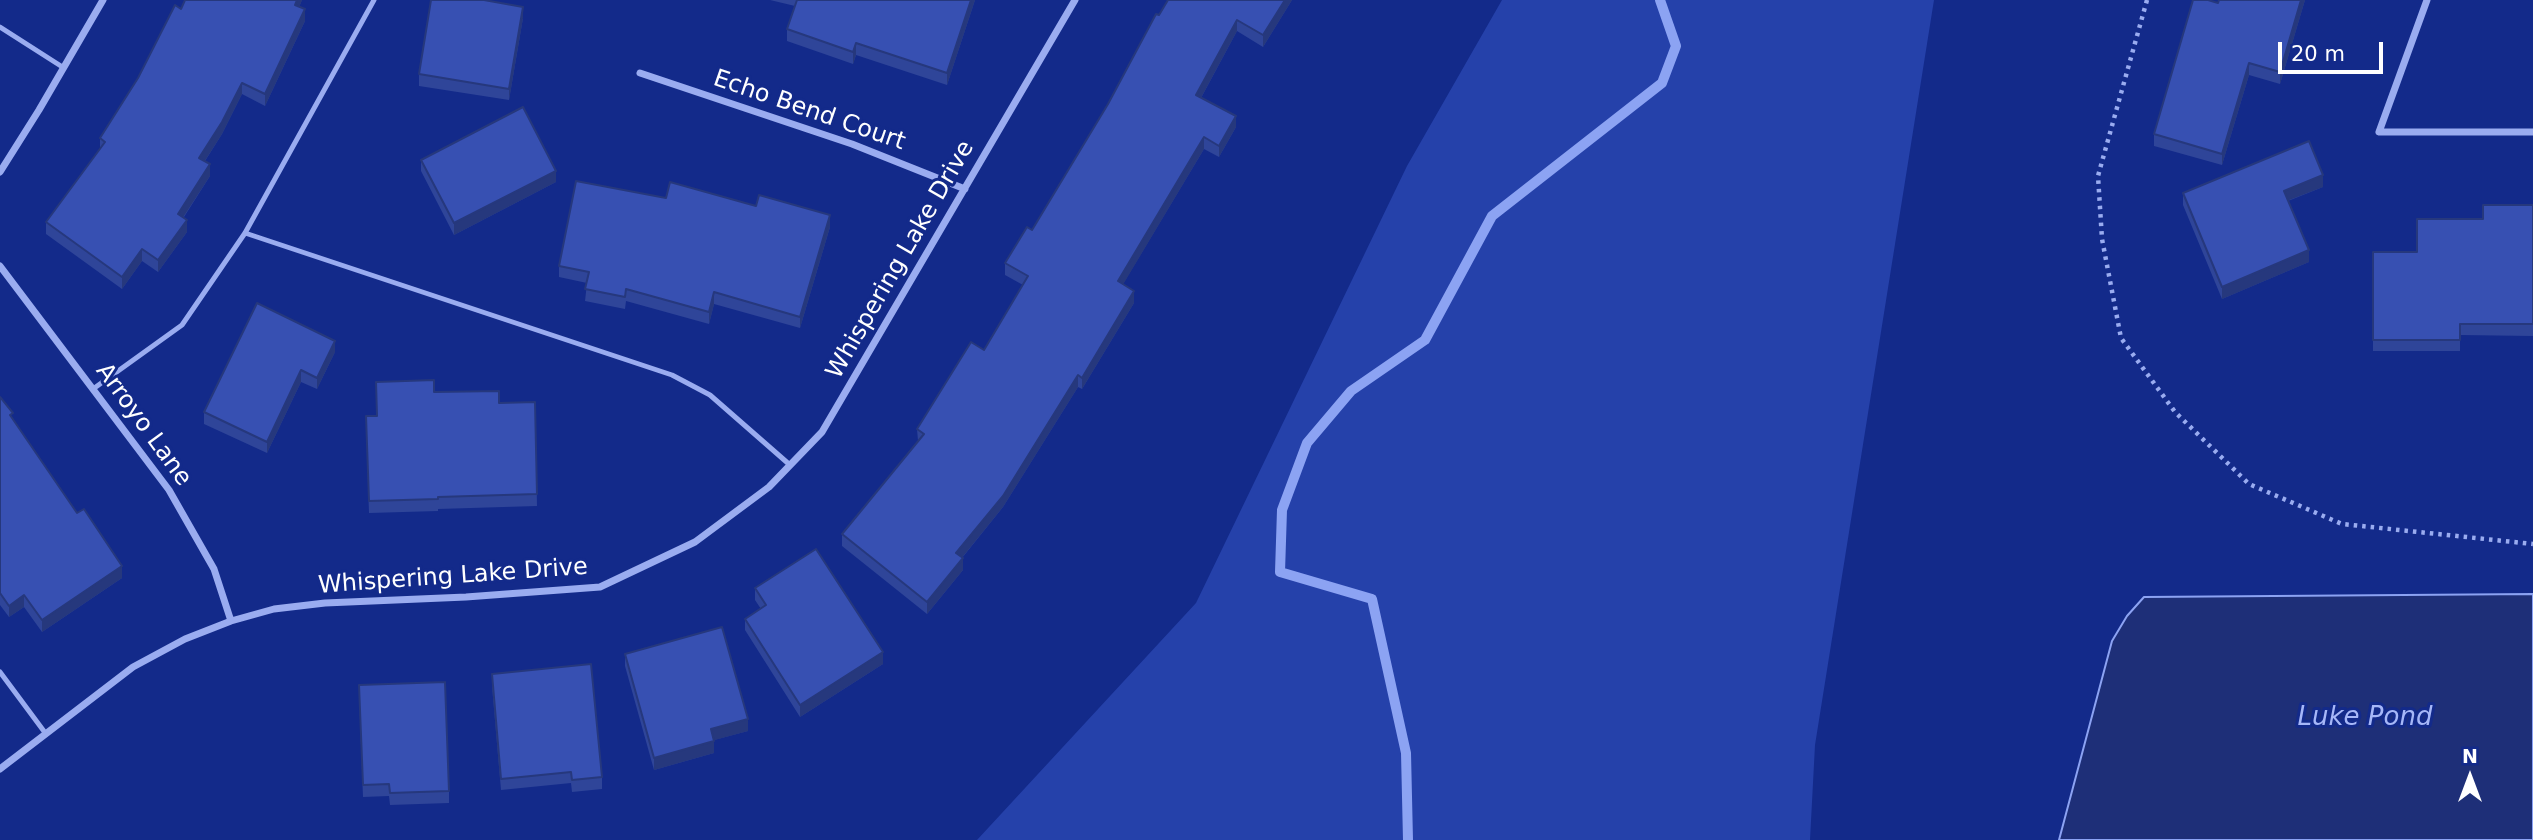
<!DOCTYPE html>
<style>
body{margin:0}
#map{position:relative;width:2533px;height:840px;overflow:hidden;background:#132a8a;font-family:"DejaVu Sans",sans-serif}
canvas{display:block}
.north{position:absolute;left:2435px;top:742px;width:70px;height:70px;-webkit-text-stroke:5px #132a8a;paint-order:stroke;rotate:0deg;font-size:19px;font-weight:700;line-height:28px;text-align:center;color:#fff}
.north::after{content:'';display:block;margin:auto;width:24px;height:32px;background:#fff;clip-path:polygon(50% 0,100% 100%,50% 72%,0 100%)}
.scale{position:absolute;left:2278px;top:42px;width:105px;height:32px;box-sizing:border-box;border:4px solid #fff;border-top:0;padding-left:9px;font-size:21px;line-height:24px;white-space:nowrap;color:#fff;-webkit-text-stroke:5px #132a8a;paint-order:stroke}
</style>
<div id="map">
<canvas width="2533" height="840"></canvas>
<div class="north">N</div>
<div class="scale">20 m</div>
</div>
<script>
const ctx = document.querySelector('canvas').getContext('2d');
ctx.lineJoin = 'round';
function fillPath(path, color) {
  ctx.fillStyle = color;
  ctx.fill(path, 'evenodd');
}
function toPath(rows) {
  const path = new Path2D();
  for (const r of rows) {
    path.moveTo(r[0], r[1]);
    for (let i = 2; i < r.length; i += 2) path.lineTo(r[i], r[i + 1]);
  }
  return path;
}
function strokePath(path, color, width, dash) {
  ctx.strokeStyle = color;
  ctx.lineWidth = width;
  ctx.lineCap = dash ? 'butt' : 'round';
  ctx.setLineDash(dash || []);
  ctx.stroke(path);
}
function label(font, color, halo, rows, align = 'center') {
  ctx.font = font + ' "DejaVu Sans",sans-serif';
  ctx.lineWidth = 6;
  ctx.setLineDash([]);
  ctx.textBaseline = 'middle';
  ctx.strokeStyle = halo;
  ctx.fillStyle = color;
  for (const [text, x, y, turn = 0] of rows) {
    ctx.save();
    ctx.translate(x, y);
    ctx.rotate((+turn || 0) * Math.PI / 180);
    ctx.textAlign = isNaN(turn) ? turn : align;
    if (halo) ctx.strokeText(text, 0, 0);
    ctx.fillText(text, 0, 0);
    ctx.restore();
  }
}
const green = toPath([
 [1502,0,1934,0,1815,745,1810,840,977,840,1196,603,1407,166]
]);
const water = toPath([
 [2533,594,2533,840,2059,840,2112,641,2127,616,2144,597,2533,594]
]);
const stream = toPath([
 [1408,840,1406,753,1372,599,1280,572,1282,510,1307,443,1351,391,1425,340,1492,216,1662,83,1676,46,1660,0]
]);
const path = toPath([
 [2147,0,2098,176,2102,239,2121,338,2175,412,2249,484,2342,524,2533,544]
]);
const lane = toPath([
 [0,27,64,68],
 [245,233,672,375,710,395,790,465],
 [93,389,182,325,245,233,374,0],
 [0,672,46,734]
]);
const street = toPath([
 [2427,0,2379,132,2533,132],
 [640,73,852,144,965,189],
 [0,172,39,110,103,0],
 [0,266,169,490,214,569,231,621],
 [0,769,133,667,185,639,231,621,274,609,325,603,466,597,600,587,695,542,769,487,822,432,1075,0]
]);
const wall = toPath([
 [302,0,299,7,305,21,265,106,242,94,222,134,205,161,210,176,184,217,187,232,158,272,142,261,122,289,46,234,46,222,100,149,100,138,181,9],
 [770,0,975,0,947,85,856,55,853,64,787,41,787,29,795,6],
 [1292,0,1263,47,1237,31,1201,98,1236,127,1219,157,1204,149,1123,284,1134,303,1082,389,1078,387,1003,507,962,558,963,570,927,614,842,546,842,534,918,441,917,429,984,350,1023,285,1005,275,1005,263,1032,230,1108,104,1159,15],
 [2305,0,2280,84,2249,75,2222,165,2154,146,2154,134,2218,3],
 [523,18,509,100,419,86,419,74],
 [421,160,556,182,454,235,421,171],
 [2323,187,2288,201,2309,262,2222,299,2183,205,2183,193],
 [2533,205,2533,336,2460,335,2460,351,2373,351,2373,252,2417,252,2483,219],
 [830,227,800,328,714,304,709,324,626,301,625,309,585,301,587,283,559,277,559,266],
 [335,352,317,389,301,382,267,453,204,424,204,412],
 [434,392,499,403,535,402,537,506,438,509,438,511,369,513,366,428,376,416],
 [0,397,13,419,122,578,42,632,24,607,9,617,0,605],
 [755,588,883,664,800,717,745,630,745,619,761,609,755,600],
 [625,654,748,731,714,740,714,753,654,770,625,666],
 [492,674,602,777,602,789,572,792,571,783,501,790,492,686],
 [359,697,449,791,449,803,390,805,389,796,363,797]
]);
const shadedWall = toPath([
 [297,0,302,0,295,17,295,5],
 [971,0,975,0,947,85,947,73],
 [1285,0,1292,0,1263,47,1263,35],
 [2301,0,2305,0,2280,84,2280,72],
 [523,7,523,18,509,100,509,89],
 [305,9,305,21,265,106,265,94],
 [1237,20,1237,31,1196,107,1196,95],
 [856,43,856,55,853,64,853,52],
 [2249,63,2249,75,2222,165,2222,154],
 [242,83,242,94,222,134,199,170,199,158],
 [1236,116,1236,127,1219,157,1219,146],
 [1204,137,1204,149,1118,293,1118,281],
 [210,164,210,176,178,225,178,214],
 [556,171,556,182,454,235,454,223],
 [2323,175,2323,187,2284,202,2284,191],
 [830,215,830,227,800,328,800,317],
 [187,220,187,232,158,272,158,260],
 [142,249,142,261,122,289,122,277],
 [2309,250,2309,262,2222,299,2222,287],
 [1134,291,1134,303,1082,389,1082,378],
 [714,292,714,304,709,324,709,312],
 [335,341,335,352,317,389,317,378],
 [301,370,301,382,267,453,267,442],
 [1078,375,1078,387,1003,507,956,565,956,553],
 [963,558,963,570,927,614,927,602],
 [122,566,122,578,42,632,42,620],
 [24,595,24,607,9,617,9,606],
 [883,652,883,664,800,717,800,705],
 [748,719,748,731,711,741,711,729],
 [714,741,714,753,654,770,654,758]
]);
const building = toPath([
 [185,0,297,0,295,5,305,9,265,94,242,83,222,122,199,158,210,164,178,214,187,220,158,260,142,249,122,277,46,222,105,142,100,138,138,78,175,5,181,9,185,0],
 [431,0,484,0,523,7,509,89,419,74,431,0],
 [797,0,971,0,947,73,856,43,853,52,787,29,797,0],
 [1168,0,1285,0,1263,35,1237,20,1196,95,1236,116,1219,146,1204,137,1118,281,1134,291,1082,378,1078,375,1003,496,956,553,963,558,927,602,842,534,924,434,917,429,971,342,984,350,1028,276,1005,263,1027,227,1032,230,1108,104,1156,14,1159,15,1168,0],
 [2193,0,2208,0,2218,3,2219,0,2301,0,2280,72,2249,63,2222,154,2154,134,2193,0],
 [523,107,556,171,454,223,421,160,523,107],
 [2309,141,2323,175,2284,191,2309,250,2222,287,2183,193,2309,141],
 [576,181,666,198,670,182,756,206,759,195,830,215,800,317,714,292,709,312,626,289,625,297,585,289,589,272,559,266,576,181],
 [2483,205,2533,205,2533,324,2460,324,2460,340,2373,340,2373,252,2417,252,2417,219,2483,219,2483,205],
 [257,303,335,341,317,378,301,370,267,442,204,412,257,303],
 [434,380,434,392,499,391,499,403,535,402,537,494,438,497,438,499,369,501,366,416,377,416,376,382,434,380],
 [0,397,13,413,10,415,77,513,84,509,122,566,42,620,24,595,9,606,0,593,0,397],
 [816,549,883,652,800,705,745,619,766,605,755,588,816,549],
 [722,627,748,719,711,729,714,741,654,758,625,654,722,627],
 [591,664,602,777,572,780,571,772,501,779,492,674,591,664],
 [445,682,449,791,390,793,389,784,363,785,359,685,445,682]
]);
const streetNames = [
 ["Echo Bend Court",809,111,19],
 ["Whispering Lake Drive",901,260,-60],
 ["Arroyo Lane",143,425,54],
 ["Whispering Lake Drive",453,577,-4]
];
const waterNames = [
 ["Luke Pond",2365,718]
];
fillPath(green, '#2541aa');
fillPath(water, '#1e2f78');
strokePath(water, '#8ca3f3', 2);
strokePath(stream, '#8ca3f3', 10);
strokePath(path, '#9aacf0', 4.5, [3.5, 5]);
strokePath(lane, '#9aacf0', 5);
strokePath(street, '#9aacf0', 7);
fillPath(wall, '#2f4599');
fillPath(shadedWall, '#26387d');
fillPath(building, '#3750b2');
strokePath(building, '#26387d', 2);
label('24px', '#fff', '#132a8a', streetNames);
label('italic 26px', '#a6b7f8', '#132a8a', waterNames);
</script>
